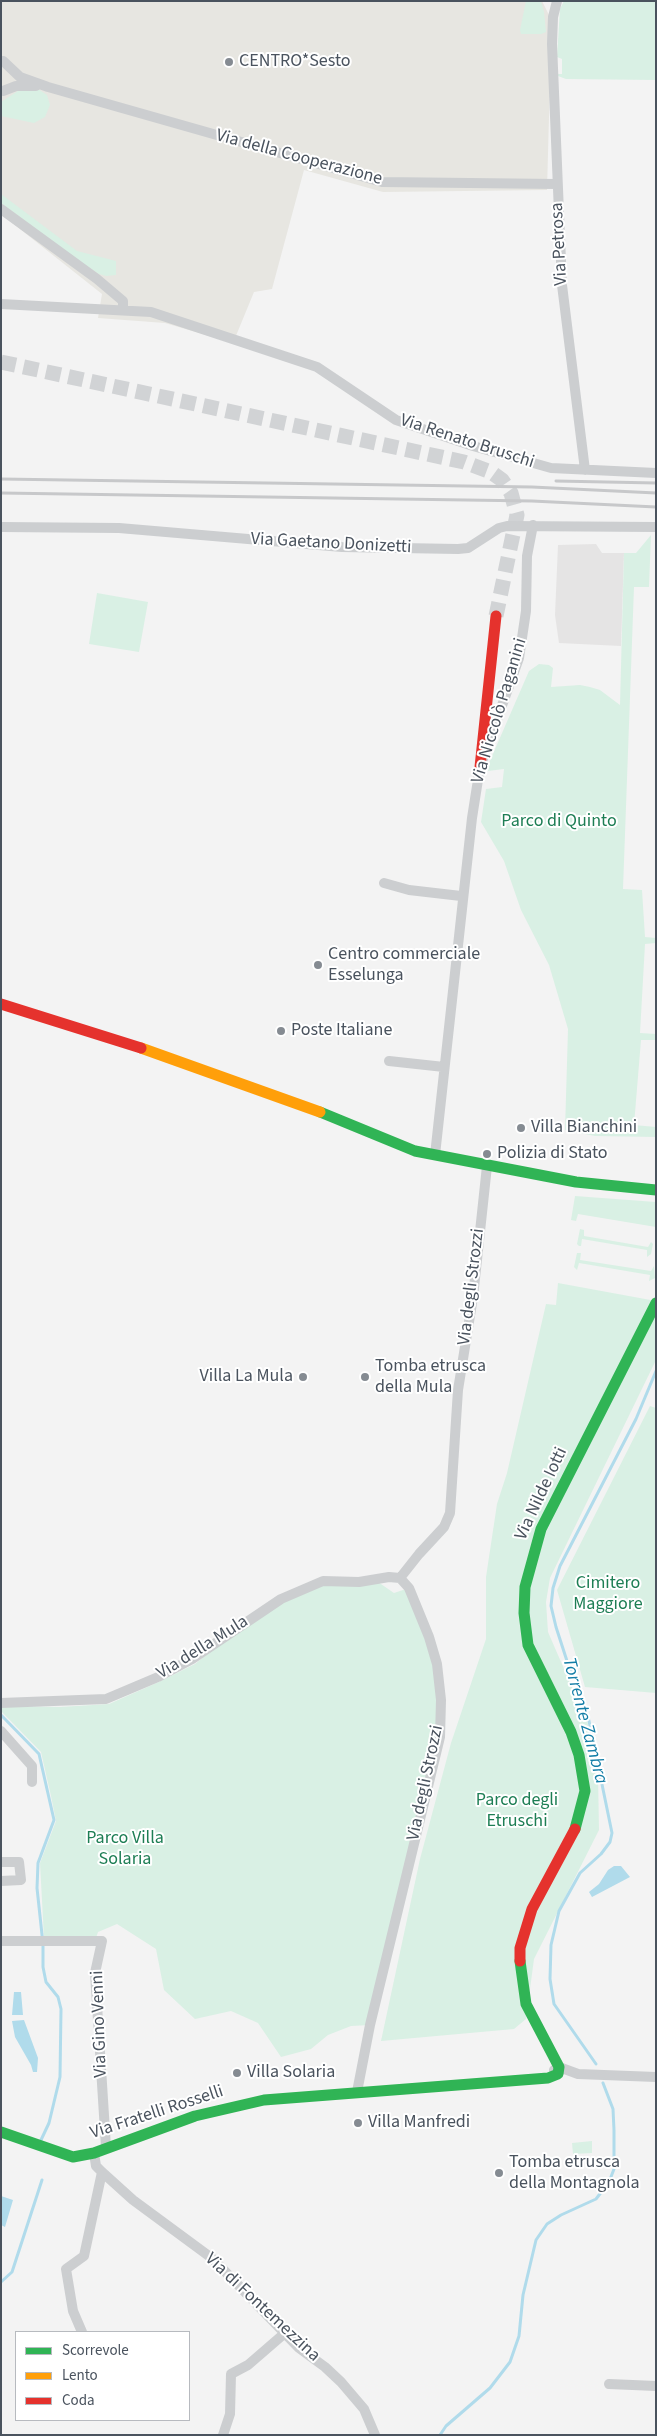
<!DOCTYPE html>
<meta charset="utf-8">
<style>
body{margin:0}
#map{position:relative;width:657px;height:2436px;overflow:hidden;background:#f3f3f3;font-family:"Source Sans 3",sans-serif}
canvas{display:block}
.frame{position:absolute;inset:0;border:2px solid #4a535e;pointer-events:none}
.legend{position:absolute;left:15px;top:2331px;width:175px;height:90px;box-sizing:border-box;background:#fff;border:1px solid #b7babf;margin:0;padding:6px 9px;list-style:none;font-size:15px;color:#4a535e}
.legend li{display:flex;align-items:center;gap:10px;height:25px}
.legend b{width:25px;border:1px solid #b7babf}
</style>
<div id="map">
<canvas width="657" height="2436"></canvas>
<div class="frame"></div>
<ul class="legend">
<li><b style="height:6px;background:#30b455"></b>Scorrevole</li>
<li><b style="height:6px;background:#ff9f0a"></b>Lento</li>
<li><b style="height:6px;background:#e5322d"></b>Coda</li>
</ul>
</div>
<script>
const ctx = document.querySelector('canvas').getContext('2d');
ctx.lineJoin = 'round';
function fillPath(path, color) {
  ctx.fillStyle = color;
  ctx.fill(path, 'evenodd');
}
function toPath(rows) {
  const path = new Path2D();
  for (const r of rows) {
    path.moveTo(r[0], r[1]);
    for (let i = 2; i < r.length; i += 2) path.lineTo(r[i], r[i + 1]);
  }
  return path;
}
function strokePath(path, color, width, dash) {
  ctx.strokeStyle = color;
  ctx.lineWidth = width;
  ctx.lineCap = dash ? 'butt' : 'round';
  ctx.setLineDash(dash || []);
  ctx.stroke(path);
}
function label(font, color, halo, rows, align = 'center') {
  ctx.font = font + ' "Source Sans 3",sans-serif';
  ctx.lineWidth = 4;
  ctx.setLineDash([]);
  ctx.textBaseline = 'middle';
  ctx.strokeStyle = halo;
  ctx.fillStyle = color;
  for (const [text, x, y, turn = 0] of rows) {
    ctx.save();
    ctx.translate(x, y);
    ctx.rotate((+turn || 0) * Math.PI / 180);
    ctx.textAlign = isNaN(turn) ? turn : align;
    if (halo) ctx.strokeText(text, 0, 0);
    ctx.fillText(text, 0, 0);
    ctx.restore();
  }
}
const commercial = toPath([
 [1,1,542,1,549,15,550,80,547,190,383,192,304,170,272,289,254,292,233,343,165,323,98,318,102,294,1,214]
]);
const education = toPath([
 [596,544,602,553,624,553,621,646,559,643,555,615,558,545]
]);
const green = toPath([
 [526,1,541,1,544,12,546,32,541,34,521,34,520,30],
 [564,1,656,1,656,80,566,79,558,76,557,74,562,74,562,59,557,57,560,9],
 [21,89,38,89,47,95,50,105,45,117,34,123,1,116,1,102],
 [1,194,77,251,116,261,116,275,106,276,99,274,79,261,1,203],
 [651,535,649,587,634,587,623,889,642,890,645,937,656,938,656,943,645,944,640,1033,656,1034,656,1040,641,1040,634,1125,656,1127,656,1137,595,1136,565,1130,568,1029,549,965,521,910,504,861,481,822,486,789,502,787,504,769,488,771,489,763,529,671,539,664,549,665,553,668,551,687,580,685,590,687,600,690,620,705,624,553,636,553],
 [97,593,148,602,139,652,89,644],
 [575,1196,656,1202,656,1227,578,1214,576,1221,571,1220],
 [580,1229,584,1230,584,1236,648,1247,651,1242,653,1244,651,1254,647,1257,647,1250,582,1239,581,1246,579,1246,577,1244],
 [577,1253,581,1253,580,1260,651,1271,654,1266,655,1278,649,1281,650,1275,579,1263,577,1270,574,1267],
 [558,1283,656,1301,656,1360,550,1578,546,1602,548,1632,588,1724,598,1775,599,1830,534,1959,526,2019,514,2029,381,2041,420,1859,451,1743,486,1639,486,1577,497,1504,507,1473,546,1304,556,1305],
 [650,1406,656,1408,656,1693,585,1687,557,1590],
 [378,1582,394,1593,409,1588,437,1664,440,1737,370,2025,351,2026,328,2035,311,2049,281,2057,258,2023,231,2011,195,2019,164,1990,156,1949,117,1924,98,1932,96,1938,44,1938,40,1863,56,1821,51,1796,41,1752,1,1711,1,1706,60,1707,109,1704,161,1681,195,1664,238,1629,282,1601,326,1584],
 [592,2141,592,2153,573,2154,572,2143]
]);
const water = toPath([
 [614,1866,621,1866,630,1877,592,1897,589,1892,599,1884,608,1870],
 [14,1992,21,1992,23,2015,12,2015],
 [24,2020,38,2058,37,2072,33,2072,31,2065,15,2037,12,2021],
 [1,2196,13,2200,5,2227,1,2225]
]);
const stream = toPath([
 [1,1715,39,1754,54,1820,38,1863,37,1888,43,1944,43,1967,46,1982,58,1997,61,2009,60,2077,49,2123,41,2140],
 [596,2064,554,2004,550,1979,551,1945,559,1911,580,1873,601,1854,610,1842,612,1833,589,1721,577,1681,567,1661,556,1627,551,1606,553,1588,560,1566,636,1419,656,1371],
 [1,2282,12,2272,42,2180],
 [440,2435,446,2426,490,2388,510,2362,519,2336,523,2295,536,2240,547,2224,561,2215,596,2199,609,2182,614,2169,614,2130,613,2109,603,2083]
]);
const secondaryTunnel = toPath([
 [1,362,464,462,491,472,502,480,511,493,517,515,496,616]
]);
const street = toPath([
 [557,1,553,17,552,44,562,285,585,470],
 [3,61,20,77,48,87,382,182,557,184],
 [3,91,16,86,36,86],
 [1,209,97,279,123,301,123,309],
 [1,304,151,312,317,367,396,420,473,446,551,468,656,473],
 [1,527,119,528,342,547,458,549,468,548,499,528,507,526,656,527],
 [384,883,409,890,461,896],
 [389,1061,444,1067],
 [435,1155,472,818,480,767,519,658,526,611,527,556,533,525],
 [400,1578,419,1554,444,1527,450,1513,458,1390,473,1297,487,1166],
 [1,1703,106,1699,158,1677,192,1659,281,1599,323,1581,359,1582,389,1577,400,1578],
 [1,1731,32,1766,32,1782],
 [1,1862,19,1862,21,1880,1,1881],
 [1,1941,102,1941,95,1973,106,2147],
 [554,2070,559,2067,578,2074,656,2077],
 [357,2092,370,2025,440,1737,441,1700,437,1664,429,1637,409,1588,400,1578],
 [94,2153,96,2166,102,2172,133,2200,213,2259,299,2348,325,2367,341,2382,364,2409,375,2435],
 [82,2332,73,2311,66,2269,84,2256,102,2172],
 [609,2384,656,2386],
 [223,2435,230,2414,231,2374,248,2365,285,2333]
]);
const fast = toPath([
 [320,1112,415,1151,576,1182,656,1190],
 [575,1829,585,1791,579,1755,571,1732,528,1645,524,1613,525,1587,541,1529,656,1303],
 [1,2132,73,2157,94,2153,195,2116,264,2100,548,2078,558,2074,559,2067,526,2004,520,1961]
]);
const slow = toPath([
 [141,1048,320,1112]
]);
const jam = toPath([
 [480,767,496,616],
 [1,1004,141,1048],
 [520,1961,520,1948,532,1909,575,1829]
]);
const rail = toPath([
 [1,479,532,487,656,493],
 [556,481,656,483],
 [1,493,532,501,656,507]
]);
const markers = [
 [229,62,5,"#858b92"],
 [318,965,5,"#858b92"],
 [281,1031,5,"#858b92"],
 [521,1128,5,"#858b92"],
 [487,1154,5,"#858b92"],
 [303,1377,5,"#858b92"],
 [365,1377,5,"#858b92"],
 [237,2073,5,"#858b92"],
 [358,2123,5,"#858b92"],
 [499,2173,5,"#858b92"]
];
const poiNames = [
 ["CENTRO*Sesto",239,62],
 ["Centro commerciale",328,955],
 ["Esselunga",328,976],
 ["Poste Italiane",291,1031],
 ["Villa Bianchini",531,1128],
 ["Polizia di Stato",497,1154],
 ["Tomba etrusca",375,1367],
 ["della Mula",375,1388],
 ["Villa La Mula",293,1377,"right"],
 ["Villa Solaria",247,2073],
 ["Villa Manfredi",368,2123],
 ["Tomba etrusca",509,2163],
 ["della Montagnola",509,2184]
];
const streetNames = [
 ["Via della Cooperazione",299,158,15],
 ["Via Petrosa",560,244,-93],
 ["Via Renato Bruschi",467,442,18],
 ["Via Gaetano Donizetti",331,544,3],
 ["Via Niccolò Paganini",500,711,-73],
 ["Via degli Strozzi",472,1287,-83],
 ["Via Nilde Iotti",542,1494,-65],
 ["Via della Mula",203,1648,-32],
 ["Via degli Strozzi",426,1783,-78],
 ["Via Gino Venni",100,2024,-92],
 ["Via Fratelli Rosselli",157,2113,-18],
 ["Via di Fontemezzina",262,2308,43]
];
const parkNames = [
 ["Parco di Quinto",559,822],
 ["Cimitero",608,1584],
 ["Maggiore",608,1605],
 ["Parco degli",517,1801],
 ["Etruschi",517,1822],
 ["Parco Villa",125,1839],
 ["Solaria",125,1860]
];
const waterNames = [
 ["Torrente Zambra",584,1721,75]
];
fillPath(commercial, '#e7e6e1');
fillPath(education, '#e5e4e4');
fillPath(green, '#d9f0e4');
fillPath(water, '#b0dbeb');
strokePath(stream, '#b0dbeb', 3);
strokePath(secondaryTunnel, '#d1d3d5', 15, [15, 8]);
strokePath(street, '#ccced0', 10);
strokePath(fast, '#30b455', 11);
strokePath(slow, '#ff9f0a', 11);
strokePath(jam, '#e5322d', 11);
strokePath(rail, '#c7c8ca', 3);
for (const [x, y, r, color] of markers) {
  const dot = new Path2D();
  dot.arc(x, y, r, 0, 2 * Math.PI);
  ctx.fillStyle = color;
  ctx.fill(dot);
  strokePath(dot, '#fff', 2);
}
label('18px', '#4a535e', '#fff', poiNames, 'left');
label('18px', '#4a535e', '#fff', streetNames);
label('18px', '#1d7e54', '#fff', parkNames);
label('italic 19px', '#147ea7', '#fff', waterNames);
</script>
